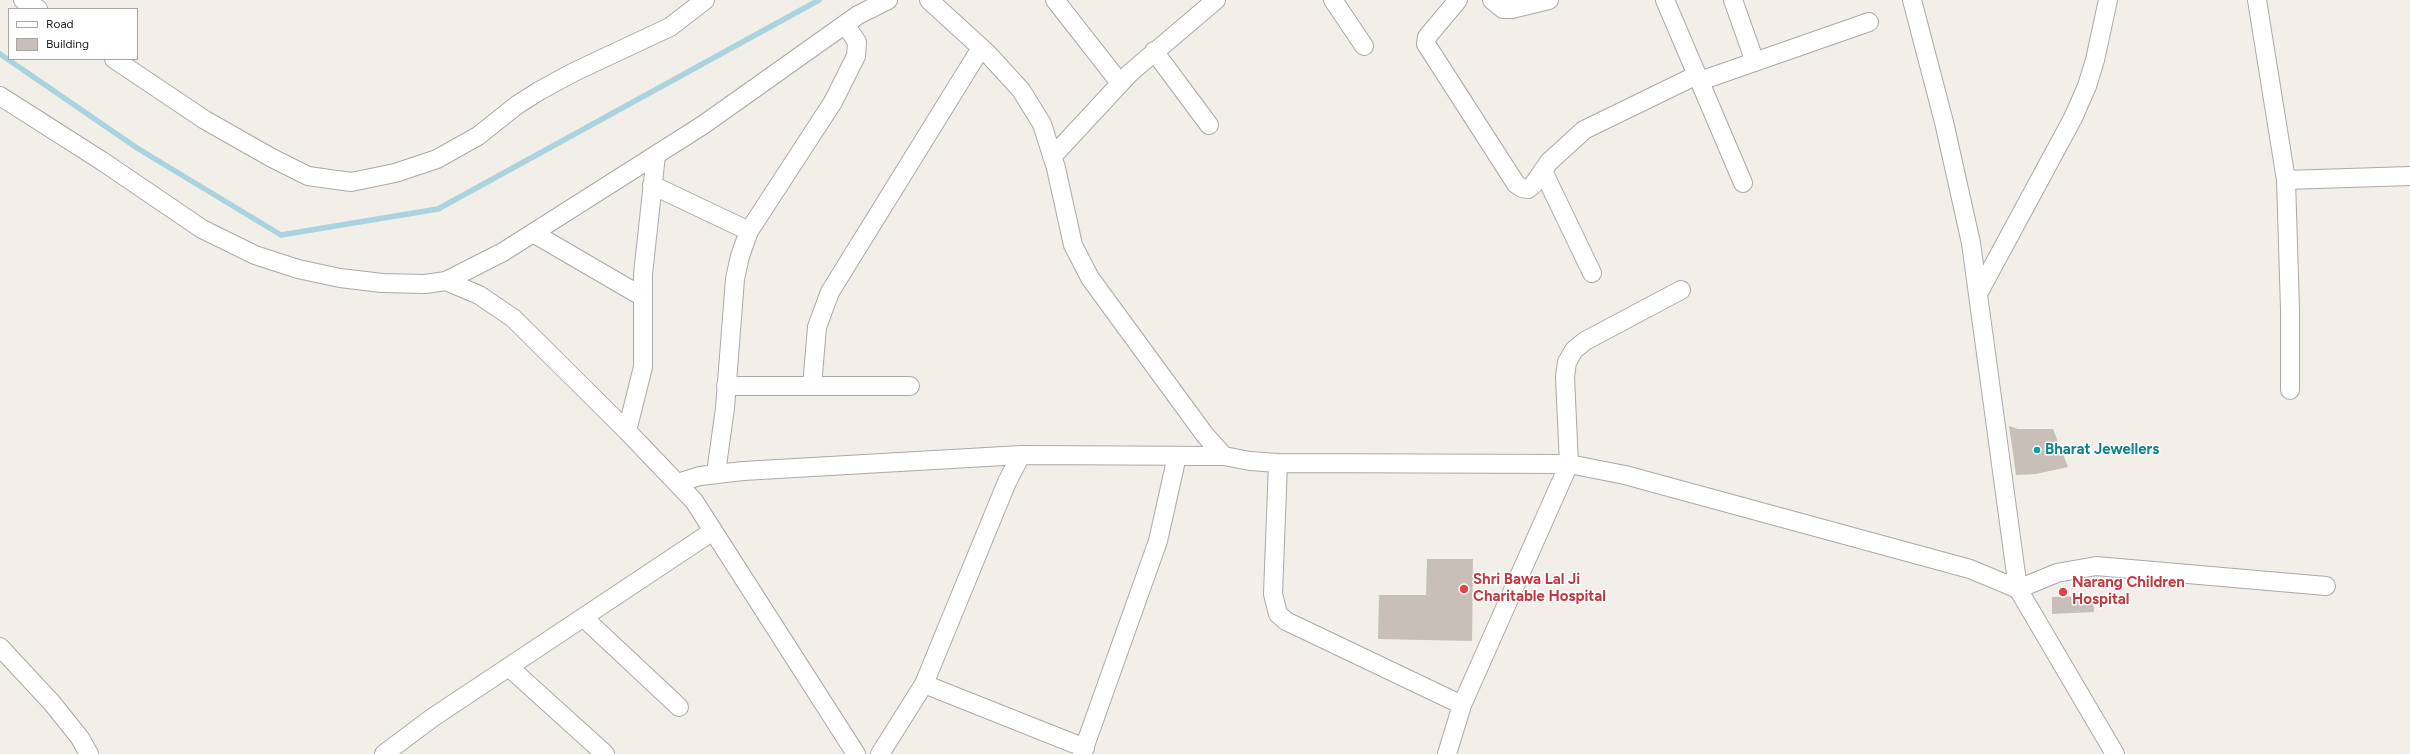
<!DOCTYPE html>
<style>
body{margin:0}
#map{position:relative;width:2410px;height:754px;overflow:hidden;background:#f2efe9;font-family:Figtree,sans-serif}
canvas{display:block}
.legend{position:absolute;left:8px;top:8px;width:130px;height:52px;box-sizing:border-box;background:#fff;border:1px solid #a7a7a7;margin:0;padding:5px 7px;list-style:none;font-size:12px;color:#222}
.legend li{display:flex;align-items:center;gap:8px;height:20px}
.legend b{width:20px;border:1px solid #a7a7a7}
</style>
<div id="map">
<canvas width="2410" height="754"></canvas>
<ul class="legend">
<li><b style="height:5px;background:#fff"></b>Road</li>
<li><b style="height:11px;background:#c7bfb8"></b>Building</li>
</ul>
</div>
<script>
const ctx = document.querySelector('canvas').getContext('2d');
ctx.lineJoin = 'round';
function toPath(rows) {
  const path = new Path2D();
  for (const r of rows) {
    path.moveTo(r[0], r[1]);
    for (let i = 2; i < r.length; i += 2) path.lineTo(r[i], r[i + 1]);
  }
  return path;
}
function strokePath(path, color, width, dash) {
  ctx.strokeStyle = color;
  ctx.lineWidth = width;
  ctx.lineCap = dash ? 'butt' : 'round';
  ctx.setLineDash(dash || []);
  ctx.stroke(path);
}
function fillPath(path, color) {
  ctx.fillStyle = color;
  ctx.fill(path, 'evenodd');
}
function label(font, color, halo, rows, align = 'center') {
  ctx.font = font + ' Figtree,sans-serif';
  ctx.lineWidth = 3;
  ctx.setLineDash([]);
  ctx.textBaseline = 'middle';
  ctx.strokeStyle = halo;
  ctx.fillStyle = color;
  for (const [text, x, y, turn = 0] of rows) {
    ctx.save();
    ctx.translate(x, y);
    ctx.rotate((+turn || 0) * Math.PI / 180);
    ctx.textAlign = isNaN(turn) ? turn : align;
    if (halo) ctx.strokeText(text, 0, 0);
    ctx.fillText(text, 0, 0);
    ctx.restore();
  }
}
const stream = toPath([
 [0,54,137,148,281,235,438,209,819,0]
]);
const building = toPath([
 [2009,426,2018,429,2053,429,2068,467,2036,474,2016,475],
 [1427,559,1473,559,1472,641,1378,639,1379,595,1426,595],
 [2093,596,2094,612,2052,614,2052,597]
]);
const minor = toPath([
 [23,0,38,9],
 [929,0,988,54,1021,90,1042,124,1056,168,1073,245,1090,278,1205,435,1224,456,1250,461,1278,463,1569,464,1625,475,1970,569,2018,589,2115,754],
 [1055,0,1120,83],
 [1333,0,1364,46],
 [1458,0,1427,37,1426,44,1516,184,1522,188,1528,189,1533,185,1549,162,1584,130,1697,75],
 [1492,0,1503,9,1512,9,1549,0],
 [1665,0,1743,183],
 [1733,0,1755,62],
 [1912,0,1944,122,1971,243,2018,589,2057,573,2096,566,2326,586],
 [2257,0,2286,180,2290,309,2290,390],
 [1154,51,1209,125],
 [114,59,205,120,272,158,308,176,351,182,395,173,437,159,478,136,517,105,539,91,574,72,670,27,705,0],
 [1700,81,1869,22],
 [0,96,102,161,202,229,255,255,298,269,340,278,382,283,425,284,446,281,503,252,703,125,858,15,888,0],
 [1052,157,1130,73,1216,0],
 [1543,171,1592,273],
 [2286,180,2410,176],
 [652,185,749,231],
 [533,233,643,297],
 [446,281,479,295,513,318,627,431,694,501,856,754],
 [1979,292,2073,118,2087,86,2095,60,2108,0],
 [726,386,910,386],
 [812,386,817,327,830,292,981,48],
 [627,431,643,367,643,274,656,155],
 [1278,463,1273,594,1278,614,1286,621,1462,705],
 [716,473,725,408,735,279,740,256,749,231,833,102,856,56,857,42,845,24],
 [677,483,700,476,743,471,1021,455,1224,456],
 [584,618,679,707],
 [0,647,52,703,80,738,89,754],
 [510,668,605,754],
 [924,684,1085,748],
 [384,754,432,718,713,531],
 [880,754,924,684,1007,482,1021,455],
 [1082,754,1158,541,1177,456],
 [1447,754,1462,705,1569,464,1565,377,1567,362,1574,350,1585,341,1681,290]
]);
const markers = [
 [2037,450,4,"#0f9aa8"],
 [1464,589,5,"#e0444e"],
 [2063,592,5,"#e0444e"]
];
const cultureNames = [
 ["Bharat Jewellers",2045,450]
];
const healthNames = [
 ["Shri Bawa Lal Ji",1473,580],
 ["Charitable Hospital",1473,597],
 ["Narang Children",2072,583],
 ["Hospital",2072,600]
];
strokePath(stream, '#aad3df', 5.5);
fillPath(building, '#c7bfb8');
strokePath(minor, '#a9a9a9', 20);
strokePath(minor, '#fff', 18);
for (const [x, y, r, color] of markers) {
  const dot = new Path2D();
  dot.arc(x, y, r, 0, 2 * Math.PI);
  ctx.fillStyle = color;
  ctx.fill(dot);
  strokePath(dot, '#fff', 1.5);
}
label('bold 15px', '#0d838f', '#fff', cultureNames, 'left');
label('bold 15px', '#be3a42', '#fff', healthNames, 'left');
</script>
